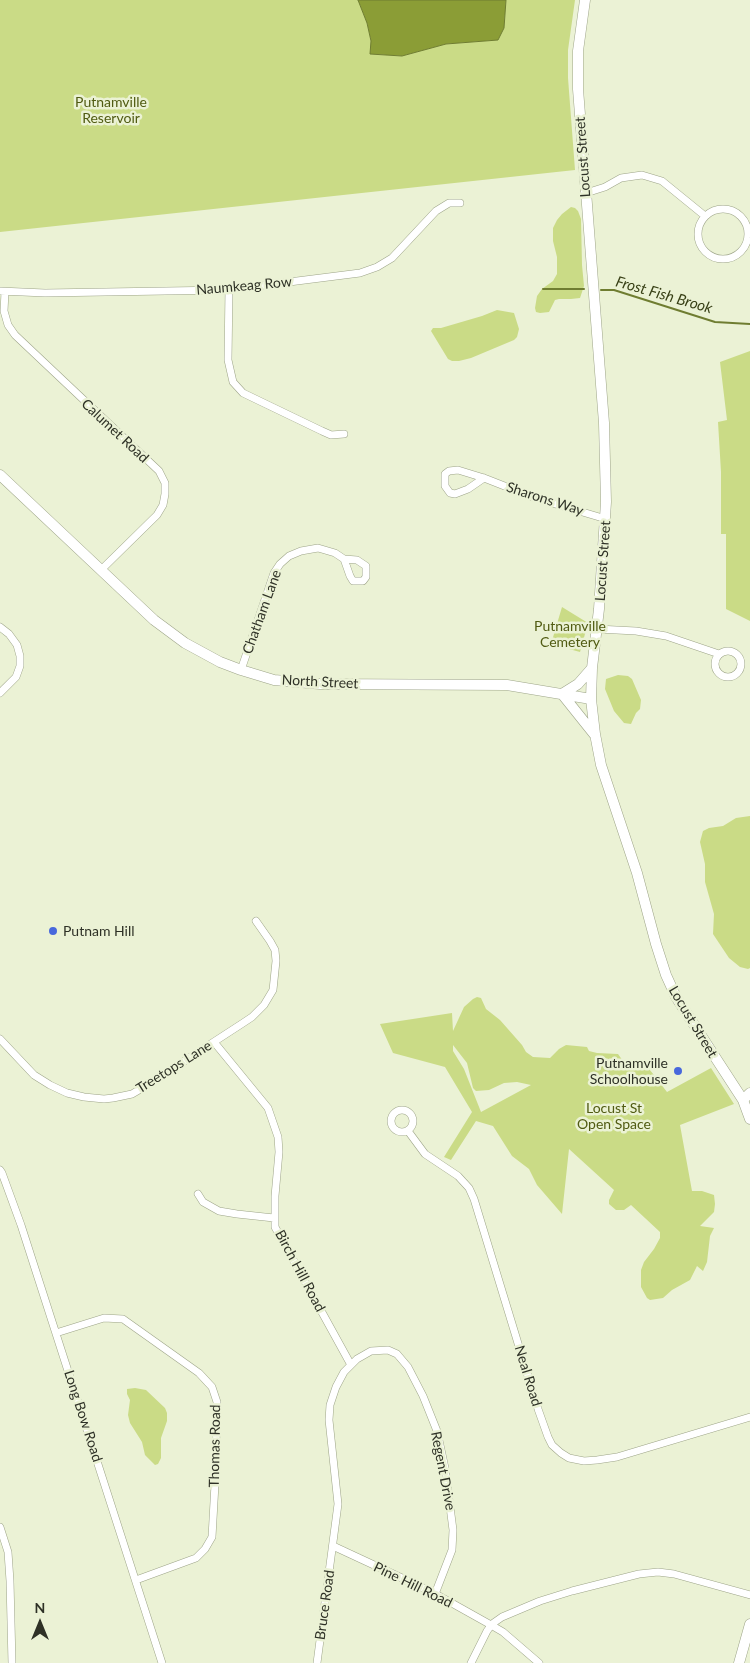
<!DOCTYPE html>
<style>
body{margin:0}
#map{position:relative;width:750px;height:1663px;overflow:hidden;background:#ebf2d5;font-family:Lato,sans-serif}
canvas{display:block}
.north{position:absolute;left:15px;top:1598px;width:50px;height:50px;-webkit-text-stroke:4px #ebf2d5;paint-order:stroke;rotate:0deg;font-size:14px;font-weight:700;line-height:20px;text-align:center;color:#2e3126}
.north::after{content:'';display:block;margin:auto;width:18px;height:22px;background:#2e3126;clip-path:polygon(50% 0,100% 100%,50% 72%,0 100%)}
</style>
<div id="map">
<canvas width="750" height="1663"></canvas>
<div class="north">N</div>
</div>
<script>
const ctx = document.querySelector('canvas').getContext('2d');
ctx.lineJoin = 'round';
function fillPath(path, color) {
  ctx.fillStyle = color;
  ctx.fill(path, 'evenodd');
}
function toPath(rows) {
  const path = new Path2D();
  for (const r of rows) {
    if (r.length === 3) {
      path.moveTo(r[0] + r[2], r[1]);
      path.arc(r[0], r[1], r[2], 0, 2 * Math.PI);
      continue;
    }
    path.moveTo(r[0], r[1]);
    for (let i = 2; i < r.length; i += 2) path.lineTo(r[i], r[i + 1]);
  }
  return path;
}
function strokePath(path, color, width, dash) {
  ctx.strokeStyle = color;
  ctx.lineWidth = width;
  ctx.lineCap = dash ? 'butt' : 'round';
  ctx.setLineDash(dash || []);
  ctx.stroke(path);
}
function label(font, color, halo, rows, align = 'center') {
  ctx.font = font + ' Lato,sans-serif';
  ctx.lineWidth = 5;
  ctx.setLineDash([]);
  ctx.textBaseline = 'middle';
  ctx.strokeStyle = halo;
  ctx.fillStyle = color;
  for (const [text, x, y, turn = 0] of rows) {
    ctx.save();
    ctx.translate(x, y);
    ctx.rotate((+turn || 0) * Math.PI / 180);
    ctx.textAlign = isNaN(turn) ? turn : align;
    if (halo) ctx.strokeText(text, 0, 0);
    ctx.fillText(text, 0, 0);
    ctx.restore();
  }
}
const green = toPath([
 [0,0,358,0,367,23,371,41,371,54,402,56,446,44,498,40,504,28,506,0,575,0,568,50,568,78,575,170,0,232],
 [571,207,575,208,578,211,581,219,582,265,584,286,580,298,571,299,559,299,555,300,549,312,540,313,536,312,535,308,537,296,542,289,553,281,557,274,557,257,553,241,553,228,557,220,562,214],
 [497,310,514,313,519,329,517,337,514,340,471,358,459,361,452,361,448,359,431,331,433,328,441,328,482,316],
 [750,351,750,621,726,609,726,534,721,534,721,472,718,422,727,420,720,362],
 [562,607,588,623,580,652,551,644],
 [618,675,628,676,632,679,641,700,640,709,636,713,631,724,624,723,614,711,605,689,606,679],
 [750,816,750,968,748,969,740,967,729,958,713,934,714,914,705,882,705,864,700,842,703,831,709,828,723,826,736,818],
 [477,997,481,998,486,1009,500,1020,522,1045,526,1052,533,1057,550,1058,559,1049,566,1045,587,1047,589,1051,597,1053,618,1054,623,1061,643,1061,667,1092,711,1068,734,1104,680,1125,692,1191,702,1191,714,1195,715,1204,714,1212,700,1226,714,1228,710,1236,707,1262,703,1271,697,1266,690,1280,672,1290,663,1298,650,1300,647,1298,641,1287,641,1270,644,1262,654,1249,660,1238,660,1232,631,1205,624,1210,616,1210,609,1204,609,1200,614,1190,569,1149,562,1214,537,1185,529,1169,512,1156,493,1126,476,1121,451,1160,444,1157,472,1112,445,1067,393,1053,380,1024,452,1013,453,1031,464,1007,473,999],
 [453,1045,467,1063,473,1088,476,1091,489,1090,504,1083,517,1082,531,1085,481,1112,464,1069,453,1051],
 [135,1388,146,1390,165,1408,167,1413,167,1421,161,1438,161,1458,158,1464,155,1465,145,1455,142,1442,130,1423,128,1415,130,1400,127,1394,127,1389]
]);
const water = toPath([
 [358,0,506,0,504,28,498,40,446,44,402,56,370,54,371,41,367,23,358,0]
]);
const stream = toPath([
 [543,289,584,289],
 [601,290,614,290,715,322,750,324]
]);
const street = toPath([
 [586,193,605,187,621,178,642,175,662,181,705,216],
 [723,234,25],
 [229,289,228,360,233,382,243,393,322,431,331,435,344,434],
 [0,291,45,293,226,290,360,273,377,267,392,258,436,211,449,203,460,203],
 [5,292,4,311,8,325,15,335,159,471,165,483,165,494,163,505,157,515,101,570],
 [484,478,468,489,455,494,450,493,445,486,445,474,449,471,458,470,484,478,535,498,606,519],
 [0,627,9,634,17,645,20,656,20,666,16,677,0,693],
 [597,629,636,631,666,636,719,654],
 [728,664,13],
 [241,670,274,573,280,564,289,556,301,551,318,548,335,553,344,559,350,576,353,581,363,581,366,577,366,566,357,560,344,559],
 [0,1039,34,1075,50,1085,67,1093,84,1097,104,1099,113,1098,132,1094,149,1084,243,1023,252,1017,264,1005,273,990,276,961,275,950,270,941,256,921],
 [214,1042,268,1108,278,1137,279,1152,275,1196,275,1227,351,1365],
 [402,1121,11],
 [408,1131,425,1154,458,1176,469,1188,474,1199,538,1409,548,1437,552,1445,561,1453,569,1458,584,1461,597,1460,617,1457,750,1417],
 [0,1170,2,1173,21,1225,162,1663],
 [198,1194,203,1202,219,1211,237,1214,274,1218],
 [56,1333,104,1318,123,1319,199,1373,212,1387,217,1402,215,1484,212,1537,205,1549,196,1558,136,1580],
 [0,1527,8,1552,10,1581,12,1663],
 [333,1546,432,1592,491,1625,503,1632,539,1663],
 [317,1663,338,1504,329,1420,330,1405,336,1387,344,1372,357,1359,371,1351,388,1350,397,1354,408,1367,423,1396,437,1431,445,1468,453,1530,452,1550,435,1594],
 [471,1663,487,1631,492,1624,502,1617,540,1601,572,1591,639,1574,658,1572,674,1574,750,1595]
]);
const secondary = toPath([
 [585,0,578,51,578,89,604,423,606,502,599,609,592,668,591,699,595,734,601,765,637,873,656,944,666,975,676,997,743,1100,750,1119],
 [0,475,154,620,185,643,220,662,241,670,274,680,320,684,507,685,591,699],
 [592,668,578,684,562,694,594,734],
 [743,1100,750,1093],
 [739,1663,750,1624]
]);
const markers = [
 [53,931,5,"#4868dc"],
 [678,1071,5,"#4868dc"]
];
const parkNames = [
 ["Putnamville",111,102],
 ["Reservoir",111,118],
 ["Putnamville",570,626],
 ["Cemetery",570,642],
 ["Locust St",614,1108],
 ["Open Space",614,1124]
];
const streetNames = [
 ["Locust Street",583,157,-94],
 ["Naumkeag Row",244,286,-5],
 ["Calumet Road",115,431,43],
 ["Sharons Way",545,499,18],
 ["Locust Street",603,561,-86],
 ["Chatham Lane",262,612,-70],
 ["North Street",320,682,3],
 ["Locust Street",693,1022,59],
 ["Treetops Lane",174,1067,-32],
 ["Birch Hill Road",300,1271,62],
 ["Neal Road",528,1376,73],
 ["Long Bow Road",83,1416,72],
 ["Thomas Road",215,1446,-89],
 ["Regent Drive",443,1471,79],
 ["Pine Hill Road",413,1585,26],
 ["Bruce Road",325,1605,-82]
];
const poiNames = [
 ["Putnam Hill",63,931],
 ["Putnamville",668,1063,"right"],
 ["Schoolhouse",668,1079,"right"]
];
const waterNames = [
 ["Frost Fish Brook",664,295,16]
];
fillPath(green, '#cadb86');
fillPath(water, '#8b9d36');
strokePath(water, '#6f7d31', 1);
strokePath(stream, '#6f7d31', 2);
strokePath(street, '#9da488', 8);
strokePath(secondary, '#9da488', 11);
strokePath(street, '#fff', 7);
strokePath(secondary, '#fff', 10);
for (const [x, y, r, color] of markers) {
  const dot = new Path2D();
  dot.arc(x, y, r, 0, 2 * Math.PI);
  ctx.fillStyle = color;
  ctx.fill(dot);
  strokePath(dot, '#ebf2d5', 2);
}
label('14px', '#505b12', '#ebf2d5', parkNames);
label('14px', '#2e3126', '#ebf2d5', streetNames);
label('14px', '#2e3126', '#ebf2d5', poiNames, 'left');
label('italic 15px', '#384016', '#ebf2d5', waterNames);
</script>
